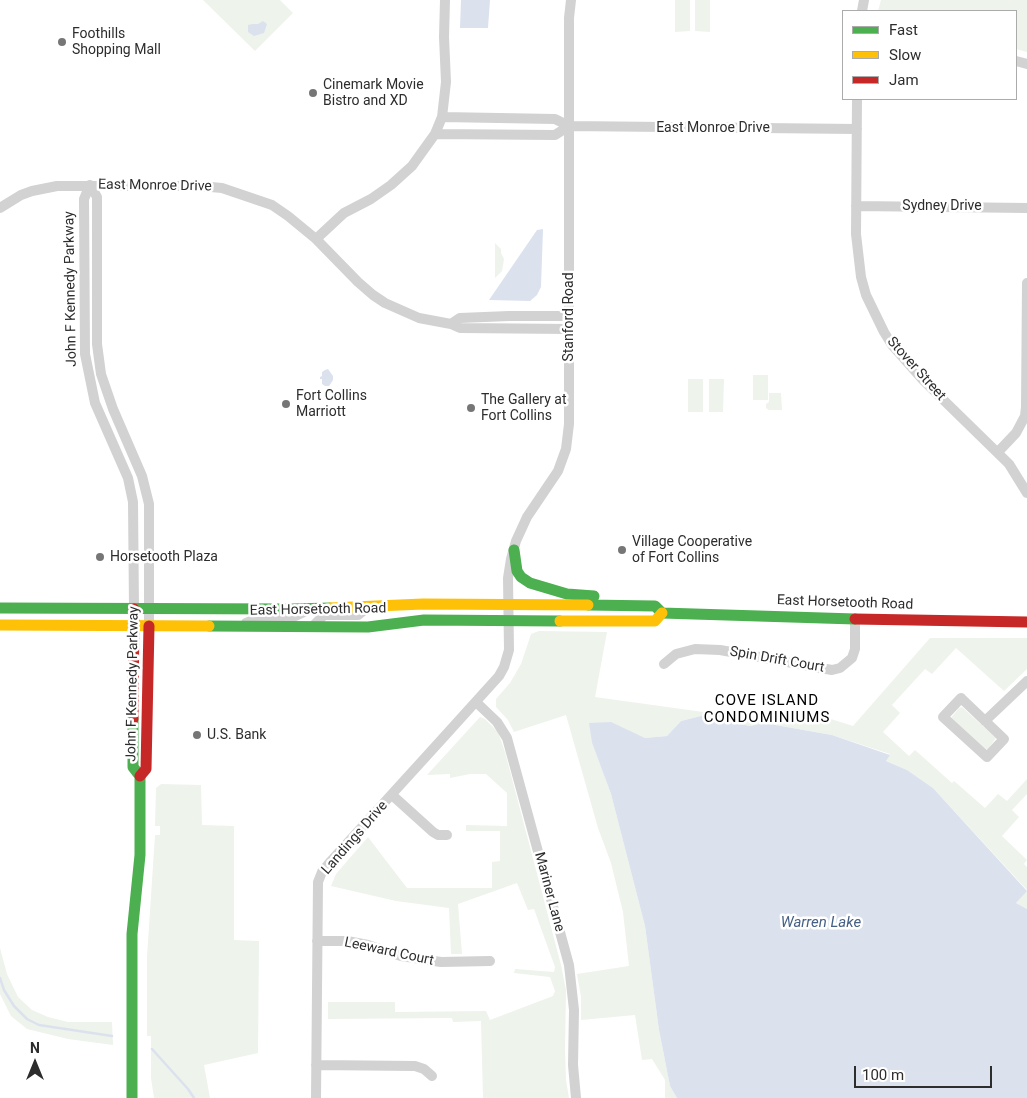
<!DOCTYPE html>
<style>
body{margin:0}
#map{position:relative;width:1027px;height:1098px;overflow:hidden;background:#fff;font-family:Roboto,sans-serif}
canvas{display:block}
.legend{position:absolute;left:842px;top:10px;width:175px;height:90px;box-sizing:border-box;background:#fff;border:1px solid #ababab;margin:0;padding:6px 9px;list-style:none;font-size:15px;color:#2d2d2d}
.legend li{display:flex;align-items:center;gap:10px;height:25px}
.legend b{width:25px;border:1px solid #ababab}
.north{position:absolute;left:10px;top:1038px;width:50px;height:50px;-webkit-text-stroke:4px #fff;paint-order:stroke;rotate:0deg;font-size:14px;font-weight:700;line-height:20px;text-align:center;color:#2d2d2d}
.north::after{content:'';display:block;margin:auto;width:18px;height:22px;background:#2d2d2d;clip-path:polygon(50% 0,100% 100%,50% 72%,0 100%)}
.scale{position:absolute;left:854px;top:1066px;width:138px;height:22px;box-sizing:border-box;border:2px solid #2d2d2d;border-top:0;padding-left:6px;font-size:15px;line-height:18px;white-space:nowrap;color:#2d2d2d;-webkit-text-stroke:4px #fff;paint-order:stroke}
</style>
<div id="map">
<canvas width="1027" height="1098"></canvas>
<ul class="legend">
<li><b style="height:6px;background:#4caf50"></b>Fast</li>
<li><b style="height:6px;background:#ffc107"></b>Slow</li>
<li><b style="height:6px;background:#c62828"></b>Jam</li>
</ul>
<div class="north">N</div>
<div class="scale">100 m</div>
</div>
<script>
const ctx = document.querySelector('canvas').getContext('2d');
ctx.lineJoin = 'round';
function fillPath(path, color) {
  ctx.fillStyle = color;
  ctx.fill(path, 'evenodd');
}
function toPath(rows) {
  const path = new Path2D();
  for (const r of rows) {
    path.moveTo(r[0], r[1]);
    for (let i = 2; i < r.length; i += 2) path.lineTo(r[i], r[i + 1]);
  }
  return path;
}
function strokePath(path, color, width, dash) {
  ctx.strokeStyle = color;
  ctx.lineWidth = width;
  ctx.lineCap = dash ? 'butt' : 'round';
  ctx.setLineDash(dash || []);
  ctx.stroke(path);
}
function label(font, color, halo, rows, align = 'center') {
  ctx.font = font + ' Roboto,sans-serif';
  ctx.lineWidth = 5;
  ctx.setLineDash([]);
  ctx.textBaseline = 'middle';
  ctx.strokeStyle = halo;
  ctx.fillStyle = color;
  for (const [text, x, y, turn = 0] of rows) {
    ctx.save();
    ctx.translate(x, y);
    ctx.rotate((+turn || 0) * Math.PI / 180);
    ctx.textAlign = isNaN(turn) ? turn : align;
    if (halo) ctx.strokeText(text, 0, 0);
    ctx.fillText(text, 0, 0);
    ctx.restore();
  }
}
const green = toPath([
 [203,0,280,0,293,13,255,51],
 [675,0,690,0,690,31,675,32],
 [695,0,710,0,710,32,695,31],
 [881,0,1027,0,1027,52,1016,49,1016,11,878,11],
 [495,243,501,249,501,253,504,259,502,271,495,278],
 [753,375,768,375,768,400,753,400],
 [688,379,703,379,703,412,688,412],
 [709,379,724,379,723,412,709,412],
 [769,393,781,393,782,410,769,410,766,408,766,404,769,402],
 [539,631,607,632,595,697,732,716,831,719,853,726,930,638,1027,638,1027,669,1004,691,956,648,932,674,925,669,892,705,900,713,883,732,909,756,915,750,952,783,954,781,985,808,998,794,1007,801,1027,779,1027,794,1012,810,1019,817,1002,836,1027,860,1024,864,1027,867,1027,909,1016,903,1027,890,933,788,907,770,886,761,890,754,832,735,764,723,750,726,701,716,681,721,667,736,645,738,628,731,590,723,592,743,611,794,645,926,659,1030,670,1086,677,1098,665,1098,665,1080,652,1059,642,1060,635,1015,581,1020,581,997,577,974,629,966,623,912,611,863,598,828,566,715,514,732,508,720,496,707,496,699,510,683,521,664,531,634],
 [962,707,996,738,988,749,986,749,951,718,959,708],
 [480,717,485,719,498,732,505,752,561,965,566,990,565,1050,566,1080,569,1098,483,1098,481,1021,453,1022,452,1018,328,1019,328,1002,395,1002,395,1012,486,1011,490,1020,553,996,555,991,550,977,514,973,515,969,554,972,555,967,534,909,528,910,517,883,458,904,462,954,451,954,449,908,396,901,331,886,336,874,368,837,407,888,492,888,492,862,500,861,500,831,466,831,466,825,507,826,507,793,486,774,470,774,450,778,450,774,427,775],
 [161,784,201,785,202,825,234,826,234,940,259,941,258,1053,204,1065,210,1098,154,1098,151,1078,151,1036,147,1036,147,957,155,835,160,835,160,826,155,826,156,788],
 [0,948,7,974,18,997,32,1010,48,1017,68,1022,112,1022,113,1045,68,1039,27,1029,11,1016,0,994]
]);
const water = toPath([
 [461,0,490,0,488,28,460,28],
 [263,21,267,24,264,33,254,36,248,32,248,25,252,24,258,24],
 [543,229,541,287,537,295,530,301,489,300,537,230],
 [328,369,333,376,333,380,329,386,325,386,322,384,322,379,320,379,320,377,322,376,322,372,325,370],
 [701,716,750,726,764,723,832,735,890,755,886,761,907,770,933,788,1027,891,1016,903,1027,909,1027,1098,677,1098,670,1086,659,1030,645,926,611,794,592,743,589,723,611,722,645,738,667,736,681,721]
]);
const stream = toPath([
 [0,978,4,990,14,1006,27,1019,39,1025,112,1036],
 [152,1049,188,1089,194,1098]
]);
const street = toPath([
 [862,11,864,0],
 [1016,61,1027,64],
 [857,99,856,234,861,277,866,295,884,332,892,345,923,380,1009,464,1027,493],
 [442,117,555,119,569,126,857,129],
 [435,134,555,135,569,126],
 [90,185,97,197,97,344,101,374,113,409,142,476,149,504,149,626],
 [90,185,84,199,85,354,95,403,128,478,133,502,134,609],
 [856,206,1027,208],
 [0,208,21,195,32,191,57,186,200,186,222,188,272,205,288,216,316,239,358,282,373,295,385,303,419,318,451,324,460,328,569,329],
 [316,239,344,213,371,199,391,185,412,166,435,134,442,117,446,82,444,37,445,0],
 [451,324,460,318,509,316,569,316],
 [998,452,1016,433,1025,416,1026,407,1027,283],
 [246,623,259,618,291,618,304,612],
 [313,626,324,615,358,615,368,607],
 [664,664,676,654,695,649,720,650,832,670,840,668,852,658,855,649,855,619],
 [961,698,1004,739,987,757,943,717,961,698],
 [476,702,497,722,507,738,569,965,574,1010,573,1065,576,1098],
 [985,721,1027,681],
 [392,795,433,832,438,835,447,835],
 [317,941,347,941,368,945,401,956,441,962,490,961],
 [316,1065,415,1066,424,1069,432,1076],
 [316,1098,318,882,322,872,331,861,442,739,499,676,504,667,509,650,508,578,511,559,516,541,527,517,558,471,566,449,569,424,569,18,571,0]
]);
const fast = toPath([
 [514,550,517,571,521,577,530,583,567,594,594,596],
 [588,605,655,606,662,613,855,619],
 [0,608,293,609,330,608],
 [209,626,368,627,424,620,560,621],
 [132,1098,132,934,140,855,140,776,133,767,133,719]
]);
const slow = toPath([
 [330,608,423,604,588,605],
 [560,621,655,621,662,613],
 [0,625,209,626]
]);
const jam = toPath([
 [855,619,1027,622],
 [133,719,134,609],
 [140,776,146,769,149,626]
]);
const markers = [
 [62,42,5,"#767676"],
 [313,93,5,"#767676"],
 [286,404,5,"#767676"],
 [471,408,5,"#767676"],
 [622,550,5,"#767676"],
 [100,557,5,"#767676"],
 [197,735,5,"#767676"]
];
const poiNames = [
 ["Foothills",72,34],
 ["Shopping Mall",72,50],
 ["Cinemark Movie",323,85],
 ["Bistro and XD",323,101],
 ["Fort Collins",296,396],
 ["Marriott",296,412],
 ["The Gallery at",481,400],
 ["Fort Collins",481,416],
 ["Village Cooperative",632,542],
 ["of Fort Collins",632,558],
 ["Horsetooth Plaza",110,557],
 ["U.S. Bank",207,735]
];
const streetNames = [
 ["East Monroe Drive",713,128],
 ["East Monroe Drive",155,186,1],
 ["Sydney Drive",942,206],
 ["John F Kennedy Parkway",71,289,-91],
 ["Stanford Road",569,317,-90],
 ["Stover Street",916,369,48],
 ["East Horsetooth Road",845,603,2],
 ["East Horsetooth Road",318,610,-1],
 ["Spin Drift Court",777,660,10],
 ["John F Kennedy Parkway",133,684,-89],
 ["Landings Drive",355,838,-49],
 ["Mariner Lane",549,892,75],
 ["Leeward Court",389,952,12]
];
const neighbourhoodNames = [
 ["COVE ISLAND",767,701],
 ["CONDOMINIUMS",767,718]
];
const waterNames = [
 ["Warren Lake",821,923]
];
fillPath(green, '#eef3ec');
fillPath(water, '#dbe2ee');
strokePath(stream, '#dbe2ee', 2.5);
strokePath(street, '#d2d2d2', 10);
strokePath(fast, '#4caf50', 11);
strokePath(slow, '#ffc107', 11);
strokePath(jam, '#c62828', 11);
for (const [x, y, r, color] of markers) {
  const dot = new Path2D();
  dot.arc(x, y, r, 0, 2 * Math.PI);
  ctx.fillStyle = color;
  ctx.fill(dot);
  strokePath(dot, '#fff', 2);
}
label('14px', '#2d2d2d', '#fff', poiNames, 'left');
label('14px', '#2d2d2d', '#fff', streetNames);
ctx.letterSpacing = '1px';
label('15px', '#000', '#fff', neighbourhoodNames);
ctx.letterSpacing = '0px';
label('italic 15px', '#455f85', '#fff', waterNames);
</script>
